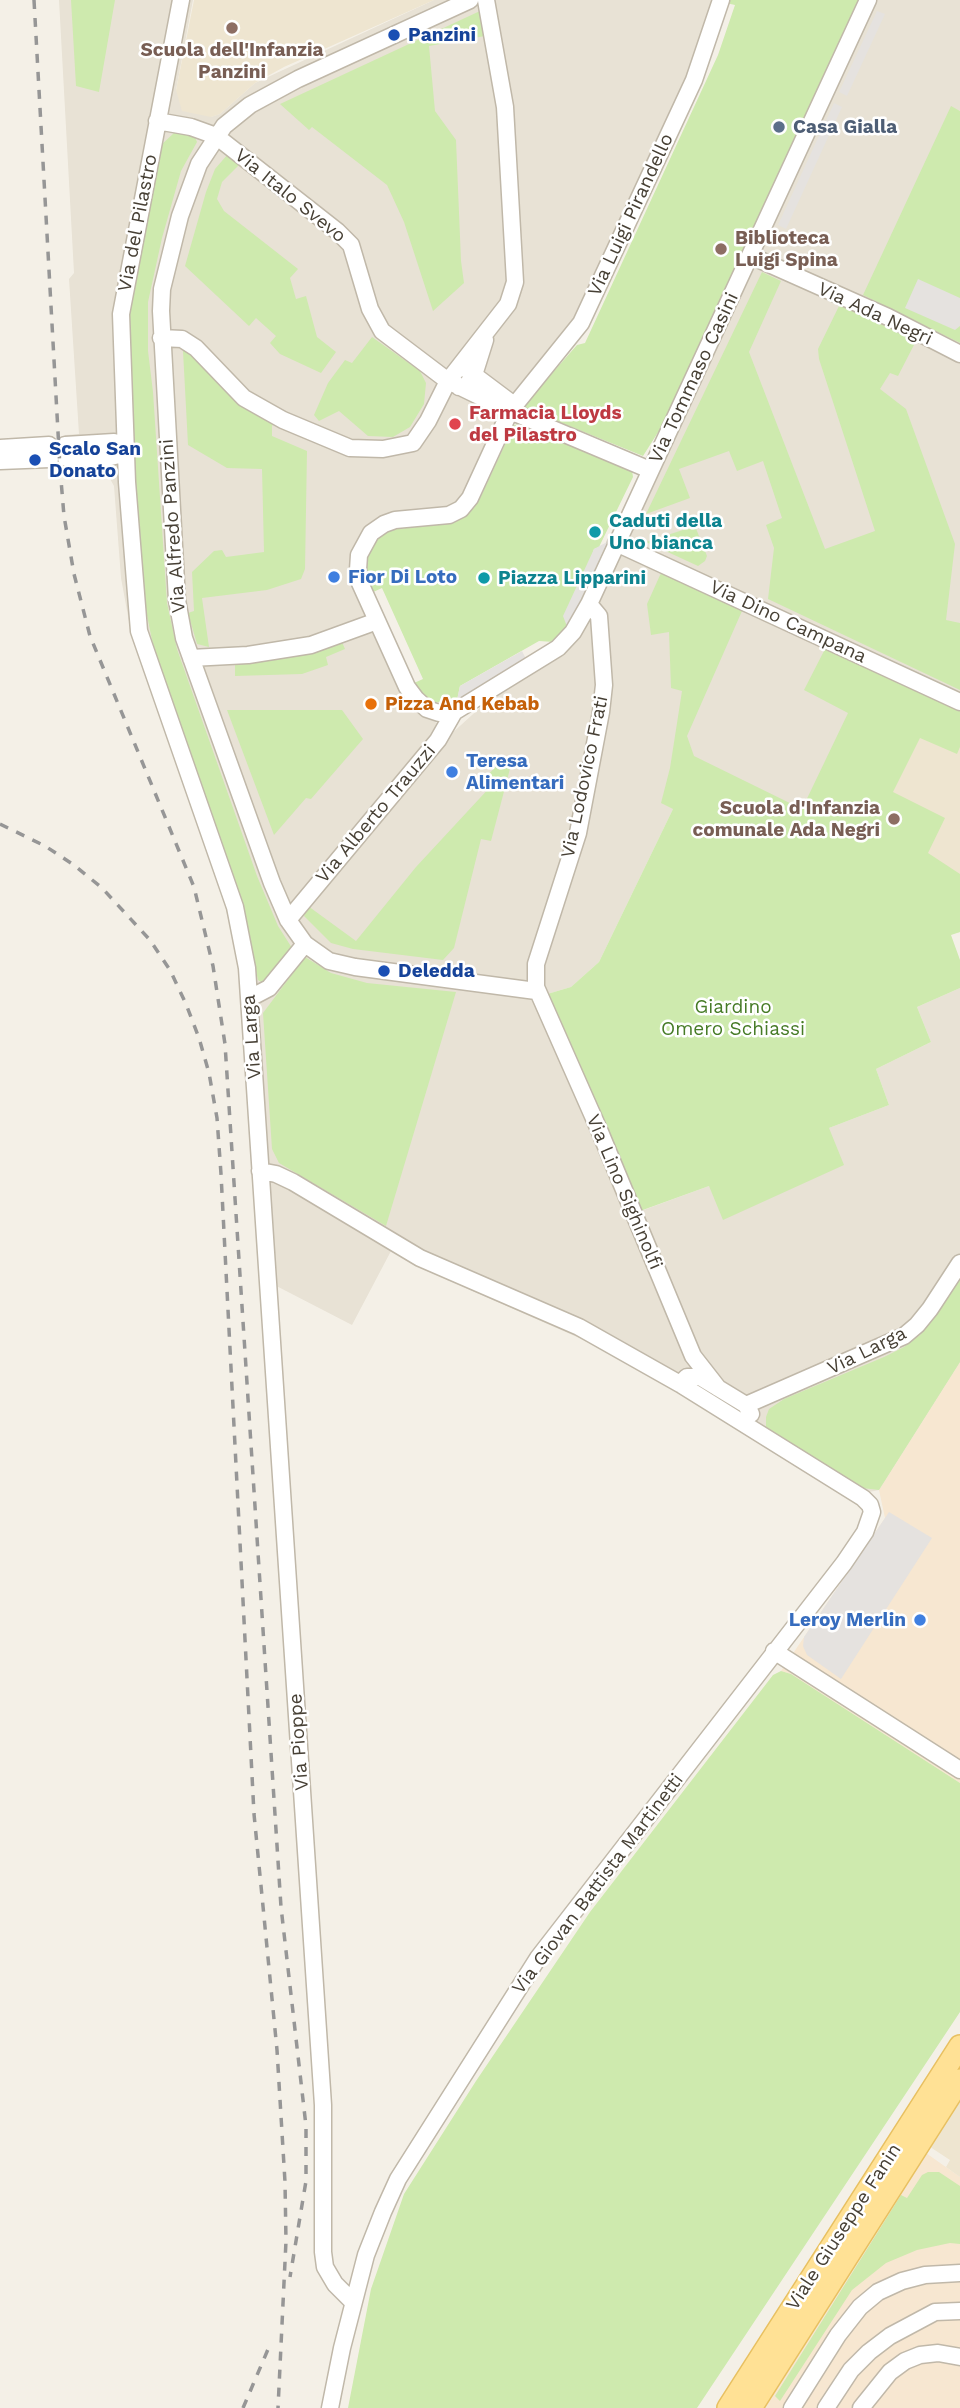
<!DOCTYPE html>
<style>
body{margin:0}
canvas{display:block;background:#f4f0e7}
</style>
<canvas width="960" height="2408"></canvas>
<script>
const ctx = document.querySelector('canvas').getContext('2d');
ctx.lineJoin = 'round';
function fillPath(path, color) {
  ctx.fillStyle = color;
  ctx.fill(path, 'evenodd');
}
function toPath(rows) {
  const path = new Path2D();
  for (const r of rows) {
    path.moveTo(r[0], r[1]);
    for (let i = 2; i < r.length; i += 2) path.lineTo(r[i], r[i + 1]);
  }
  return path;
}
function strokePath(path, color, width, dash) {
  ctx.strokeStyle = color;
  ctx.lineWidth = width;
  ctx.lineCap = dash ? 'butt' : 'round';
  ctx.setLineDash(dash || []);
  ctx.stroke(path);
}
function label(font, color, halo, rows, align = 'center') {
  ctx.font = font + ' "Work Sans",sans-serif';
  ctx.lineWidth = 5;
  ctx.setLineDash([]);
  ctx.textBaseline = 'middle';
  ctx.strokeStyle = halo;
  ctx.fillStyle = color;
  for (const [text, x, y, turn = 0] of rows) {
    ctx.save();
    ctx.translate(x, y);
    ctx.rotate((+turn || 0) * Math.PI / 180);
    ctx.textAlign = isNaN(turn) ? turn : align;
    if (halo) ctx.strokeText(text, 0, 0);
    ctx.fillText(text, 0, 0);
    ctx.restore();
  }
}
const residential = toPath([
 [59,0,193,0,176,90,211,117,220,114,255,83,434,0,718,0,696,69,570,332,513,416,475,499,386,526,360,573,424,712,450,735,494,695,563,656,582,631,874,0,960,0,960,111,951,107,948,336,960,343,960,710,919,692,790,882,673,809,599,962,571,987,544,995,630,1215,709,1186,829,1128,889,1105,876,1069,931,1042,917,1007,960,988,960,1362,879,1490,854,1495,595,1345,468,1289,391,1251,352,1325,259,1277,242,1002,235,946,220,886,132,638,121,578,114,486,109,477,98,473,66,466,65,435,79,434,69,279,74,273]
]);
const commercial = toPath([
 [960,1362,960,1783,791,1674,781,1671,885,1518,879,1490],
 [926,2153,960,2177,960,2408,760,2408]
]);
const education = toPath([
 [194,0,434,0,284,67,255,83,220,114,211,117,182,111,176,90],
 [960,710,960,932,951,934,865,755],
 [960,2080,960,2177,946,2167,950,2160,921,2141]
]);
const green = toPath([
 [71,0,115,0,99,92,76,86],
 [727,0,861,0,669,415,643,456,525,408,525,404,577,345,585,343,718,55,735,5,726,3],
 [480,11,485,36,429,46,435,111,456,140,461,261,464,283,433,311,404,222,387,185,312,127,309,130,280,104],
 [951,106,960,111,960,343,863,295],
 [174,133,194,135,197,142,181,171,162,238,148,302,148,351,153,392,167,603,177,649,257,876,278,926,292,948,267,982,263,983,258,980,237,886,168,693,152,640,143,596,133,462,129,313,160,146],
 [228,154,241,163,222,182,217,199,224,211,298,269,290,278,296,299,306,296,317,337,336,352,321,373,280,354,270,343,276,336,256,318,249,326,185,266,206,192,215,169],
 [762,272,781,281,749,352,825,549,875,531,819,359,818,349,840,304,916,341,898,376,890,373,880,389,906,409,955,544,946,620,960,623,960,690,768,599,774,548,766,525,782,518,763,461,737,471,729,451,679,469,690,498,646,514],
 [372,337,420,371,426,383,424,404,410,427,393,437,368,436,339,411,319,421,314,415,328,383,345,360,352,363],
 [183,351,188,351,242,401,276,420,272,426,272,436,307,451,305,569,301,579,267,590,202,598,209,647,197,644,188,613,194,611,192,572,214,551,222,550,226,557,264,552,262,469,227,468,188,445],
 [519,424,632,470,633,477,599,547,594,549,568,629,554,642,539,641,460,686,457,700,445,703,434,702,418,692,414,683,423,679,382,588,371,593,366,578,365,564,368,549,377,537,390,530,453,522,464,516,474,508,481,496,514,425],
 [695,526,707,556,705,561,698,566,646,542],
 [661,573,742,611,687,736,694,756,802,809,848,713,804,690,825,649,960,710,960,747,957,754,920,738,893,792,945,818,928,853,960,874,960,932,951,935,960,960,960,988,917,1007,931,1042,876,1069,889,1105,829,1128,844,1165,723,1220,709,1186,629,1215,544,995,571,987,599,962,673,809,661,803,670,768,682,691,671,688,669,632,651,635,647,604],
 [342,642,345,649,326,657,328,665,302,674,235,676,235,661,295,656],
 [227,710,342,710,363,739,311,799,306,798,274,835],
 [512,761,491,841,481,839,454,948,443,960,353,949,331,943,304,916,308,906,356,941,416,867,492,785,485,778,500,762],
 [305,957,331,973,367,983,456,992,386,1226,279,1163,272,1149,263,1013],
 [960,1279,960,1362,879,1490,862,1488,766,1427,766,1417,769,1409,784,1399,884,1357,904,1347,920,1335],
 [781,1671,791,1674,960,1783,960,2012,697,2408,348,2408,371,2289,404,2194,476,2081,590,1912,773,1675],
 [928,2172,939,2172,960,2186,960,2244,950,2243,917,2250,886,2263,852,2290,780,2401,775,2396,901,2195,907,2198,922,2175]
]);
const parking = toPath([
 [877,11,885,14,847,96,839,92],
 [834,103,842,107,786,229,778,225],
 [918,279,960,298,960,326,955,330,905,308],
 [607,542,568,629,563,616,594,549],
 [522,651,526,659,457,700,460,686],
 [889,1512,932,1538,841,1679,807,1655,803,1646,804,1637]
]);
const minor = toPath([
 [181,0,121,314,127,482,139,631,235,907,247,968,323,2105,323,2252,325,2267,335,2284,353,2302],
 [470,0,298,79,250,105,224,126,199,164,180,216,162,289,161,311,177,600,184,638,272,883,288,920,305,944,329,961,355,967,536,991],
 [157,121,191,127,216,136,337,231,351,245,370,309,382,331,448,381,510,411,650,470],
 [751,256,888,317,960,354],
 [161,338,182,339,196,348,244,398,283,420,350,448,383,449,413,443,428,421,448,381,508,304,515,282,505,107,486,0],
 [466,369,514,405],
 [459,387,466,386,474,375,485,340],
 [65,445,114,442,125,448],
 [0,448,49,445],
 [66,458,102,459,115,456,125,448],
 [0,461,50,459],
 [616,543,960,702],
 [589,604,599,616,604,685,601,712,578,833,536,964,536,987,600,1132,693,1356,718,1388],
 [191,658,248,655,311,645,377,621],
 [454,712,439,713,427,709,416,699,407,687,360,583,358,570,359,555,371,533,384,524,395,520,449,515,461,509,470,498,510,411,581,323,694,80,721,0],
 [288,920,438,740,454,712,558,648,573,632,589,604,868,0],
 [250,998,269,988,305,944],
 [260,1171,276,1174,293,1182,420,1258,579,1327,680,1384,863,1498,870,1505,872,1512,865,1532,844,1563,538,1958,398,2179,383,2212,366,2255,342,2348,330,2408],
 [680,1384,687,1377,700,1377,746,1405,751,1414],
 [746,1405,904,1336,917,1325,930,1309,960,1263],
 [774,1651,960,1770],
 [792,2408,838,2335,860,2307,878,2292,902,2281,925,2275,960,2273],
 [826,2408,851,2370,869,2352,890,2336,935,2312,960,2311],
 [861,2408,890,2372,905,2361,920,2355,938,2353,960,2357]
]);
const major = toPath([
 [728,2408,960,2046],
 [751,2408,960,2080]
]);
const rail = toPath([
 [34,0,60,468,64,516,74,574,90,636,194,887,213,966,225,1044,281,1907,306,2126,306,2181,290,2277],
 [0,824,45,846,74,865,102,888,150,940,170,970,186,1004,199,1038,209,1073,217,1118,221,1174,254,1814,277,2050,285,2182,286,2241,278,2408],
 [243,2408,269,2347]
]);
const markers = [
 [232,28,7,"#8d6e63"],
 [394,35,7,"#1a4fb4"],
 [779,127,7,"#5c6f8a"],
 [721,249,7,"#8d6e63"],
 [455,424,7,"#e0444e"],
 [35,460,7,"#1a4fb4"],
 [595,532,7,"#0f9aa8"],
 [334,577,7,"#3f7fe0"],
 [484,578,7,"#0f9aa8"],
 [371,704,7,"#e8710a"],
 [452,772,7,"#3f7fe0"],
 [894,819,7,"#8d6e63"],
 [384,971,7,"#1a4fb4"],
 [920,1620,7,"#3f7fe0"]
];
const transitNames = [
 ["Panzini",408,35],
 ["Scalo San",49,449],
 ["Donato",49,471],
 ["Deledda",398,971]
];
const educationNames = [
 ["Scuola dell'Infanzia",232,50],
 ["Panzini",232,72],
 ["Biblioteca",735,238,"left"],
 ["Luigi Spina",735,260,"left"],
 ["Scuola d'Infanzia",880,808,"right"],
 ["comunale Ada Negri",880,830,"right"]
];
const serviceNames = [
 ["Casa Gialla",793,127]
];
const streetNames = [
 ["Via Italo Svevo",290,196,39],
 ["Via Luigi Pirandello",631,215,-65],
 ["Via del Pilastro",138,223,-79],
 ["Via Ada Negri",875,314,25],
 ["Via Tommaso Casini",694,378,-65],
 ["Via Alfredo Panzini",173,526,-94],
 ["Via Dino Campana",788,622,25],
 ["Via Lodovico Frati",585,777,-78],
 ["Via Alberto Trauzzi",376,814,-50],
 ["Via Larga",252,1037,-94],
 ["Via Lino Sighinolfi",624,1192,67],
 ["Via Larga",867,1351,-26],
 ["Via Pioppe",299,1742,-94],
 ["Via Giovan Battista Martinetti",598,1884,-53],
 ["Viale Giuseppe Fanin",844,2227,-57]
];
const healthNames = [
 ["Farmacia Lloyds",469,413],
 ["del Pilastro",469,435]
];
const cultureNames = [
 ["Caduti della",609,521],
 ["Uno bianca",609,543],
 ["Piazza Lipparini",498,578]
];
const shopNames = [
 ["Fior Di Loto",348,577],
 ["Teresa",466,761],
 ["Alimentari",466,783],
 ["Leroy Merlin",906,1620,"right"]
];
const foodNames = [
 ["Pizza And Kebab",385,704]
];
const parkNames = [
 ["Giardino",733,1007],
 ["Omero Schiassi",733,1029]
];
fillPath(residential, '#e8e2d5');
fillPath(commercial, '#f7e7d1');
fillPath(education, '#eee5d0');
fillPath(green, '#ceeaae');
fillPath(parking, '#e5e2df');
strokePath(minor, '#c0b8a9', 19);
strokePath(major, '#e8c061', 24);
strokePath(minor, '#fff', 16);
strokePath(major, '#ffe195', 21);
strokePath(rail, '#969696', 3.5, [9, 9]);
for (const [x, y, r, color] of markers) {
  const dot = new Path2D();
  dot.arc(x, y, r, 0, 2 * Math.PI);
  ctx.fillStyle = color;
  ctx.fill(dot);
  strokePath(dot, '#fff', 2.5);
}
label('bold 19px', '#164399', '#fff', transitNames, 'left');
label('bold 19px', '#785e54', '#fff', educationNames);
label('bold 19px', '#4e5e75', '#fff', serviceNames, 'left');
label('19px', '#474035', '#fff', streetNames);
label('bold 19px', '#be3a42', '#fff', healthNames, 'left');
label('bold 19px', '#0d838f', '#fff', cultureNames, 'left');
label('bold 19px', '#366cbe', '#fff', shopNames, 'left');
label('bold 19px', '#c56008', '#fff', foodNames, 'left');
label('19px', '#467b26', '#fff', parkNames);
</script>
